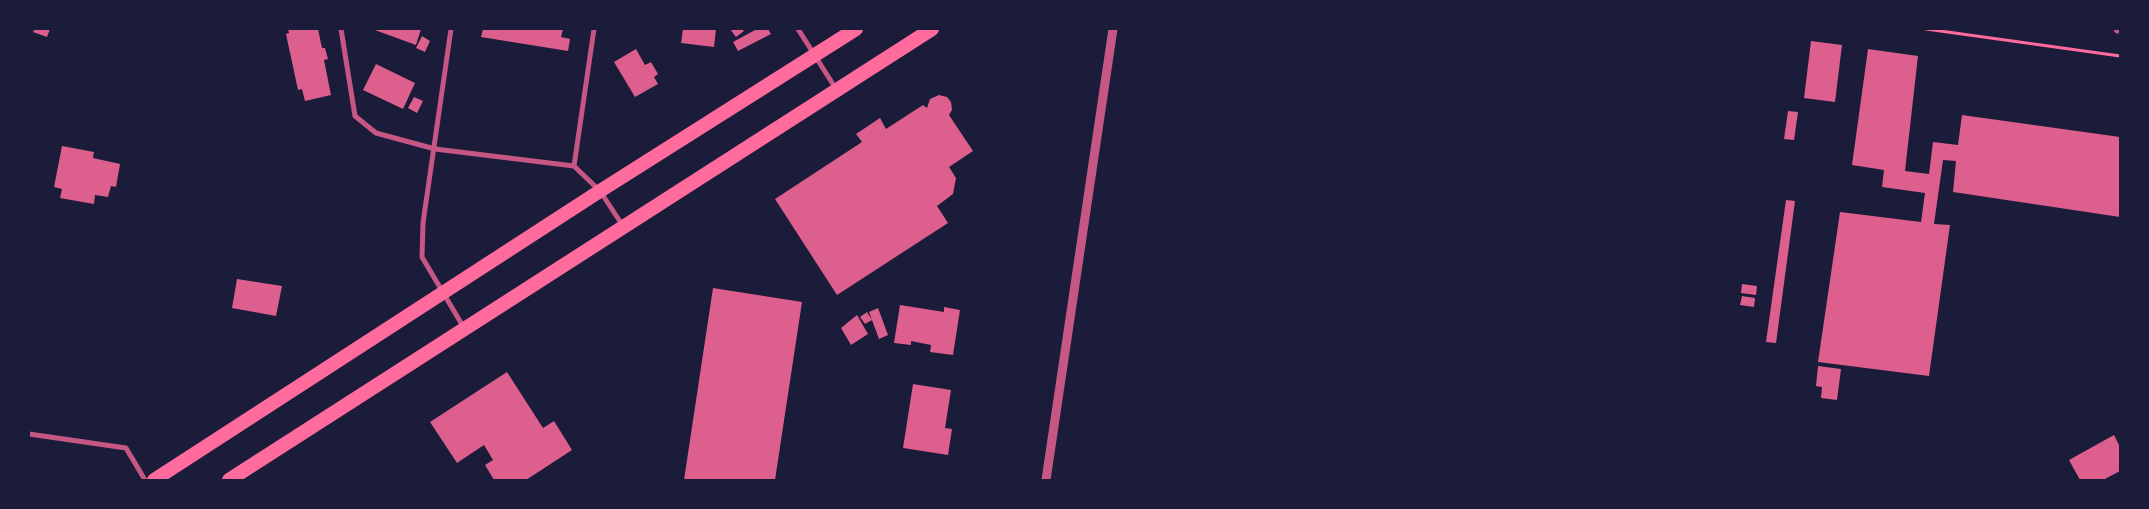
<!DOCTYPE html>
<style>
body{margin:0}
#map{position:relative;width:2149px;height:509px;overflow:hidden;background:#1b1b3a;font-family:Overpass,sans-serif}
canvas{display:block}
.frame{position:absolute;inset:0;border:30px solid #1b1b3a;pointer-events:none}
</style>
<div id="map">
<canvas width="2149" height="509"></canvas>
<div class="frame"></div>
</div>
<script>
const ctx = document.querySelector('canvas').getContext('2d');
ctx.lineJoin = 'round';
function fillPath(path, color) {
  ctx.fillStyle = color;
  ctx.fill(path, 'evenodd');
}
function toPath(rows) {
  const path = new Path2D();
  for (const r of rows) {
    path.moveTo(r[0], r[1]);
    for (let i = 2; i < r.length; i += 2) path.lineTo(r[i], r[i + 1]);
  }
  return path;
}
function strokePath(path, color, width, dash) {
  ctx.strokeStyle = color;
  ctx.lineWidth = width;
  ctx.lineCap = dash ? 'butt' : 'round';
  ctx.setLineDash(dash || []);
  ctx.stroke(path);
}
const building = toPath([
 [35,29,50,29,47,37,33,32],
 [288,29,318,29,322,48,325,48,328,59,324,60,331,95,305,101,302,89,298,90,286,34,289,33],
 [372,29,421,29,416,45],
 [483,29,563,29,561,37,570,39,568,51,481,37],
 [683,29,716,29,714,47,681,43],
 [730,29,742,29,744,31,736,37],
 [757,29,768,29,771,34,738,51,733,42],
 [422,36,430,41,425,52,416,48],
 [1811,41,1842,45,1835,102,1804,98],
 [636,49,645,65,651,62,658,74,654,77,658,84,635,97,614,62],
 [1868,49,1918,56,1905,171,1929,174,1933,142,1958,145,1962,115,2120,137,2120,217,1953,192,1956,161,1943,160,1934,224,1950,225,1929,376,1818,362,1840,212,1921,222,1925,193,1882,187,1884,170,1852,165],
 [376,64,415,83,403,109,363,90],
 [939,95,947,97,951,102,952,110,949,115,973,151,949,167,956,178,953,194,937,206,948,223,837,295,775,199,862,142,856,134,880,118,886,129,923,105,927,108,930,99],
 [414,97,423,101,417,113,408,108],
 [1788,111,1798,112,1794,140,1784,139],
 [62,146,94,152,93,158,120,164,116,187,111,186,108,197,95,195,94,204,60,198,62,189,54,187],
 [1786,200,1795,201,1776,343,1766,342],
 [237,279,282,286,276,316,232,308],
 [1742,284,1757,286,1756,295,1741,293],
 [713,288,802,302,775,480,684,480],
 [1742,296,1755,298,1754,307,1740,305],
 [900,305,944,312,944,307,960,310,953,355,930,352,931,345,911,341,911,345,894,343],
 [878,308,888,335,879,339,869,312],
 [867,312,872,320,865,324,860,317],
 [857,315,868,334,851,345,841,328],
 [1818,366,1841,369,1837,400,1821,398,1822,387,1816,386],
 [507,372,543,428,554,421,572,450,526,480,494,480,485,465,493,460,484,445,457,463,430,422],
 [913,384,951,390,945,428,952,429,948,455,903,448],
 [2114,435,2120,447,2120,471,2103,480,2080,480,2069,460]
]);
const path = toPath([
 [1926,29,2120,56]
]);
const minor = toPath([
 [341,29,355,116,376,133,435,149,574,166],
 [451,29,423,223,422,257,464,328],
 [594,29,574,166,600,191,623,226],
 [798,29,836,89],
 [29,434,126,448,145,480]
]);
const tertiary = toPath([
 [2118,29,2120,29],
 [1046,480,1113,29]
]);
const trunk = toPath([
 [154,480,600,191,856,29],
 [229,480,932,29]
]);
fillPath(building, '#dd5f8e');
strokePath(path, '#ff6b9d', 3);
strokePath(minor, '#c65784', 5);
strokePath(tertiary, '#c65784', 9);
strokePath(trunk, '#ff6b9d', 14);
</script>
